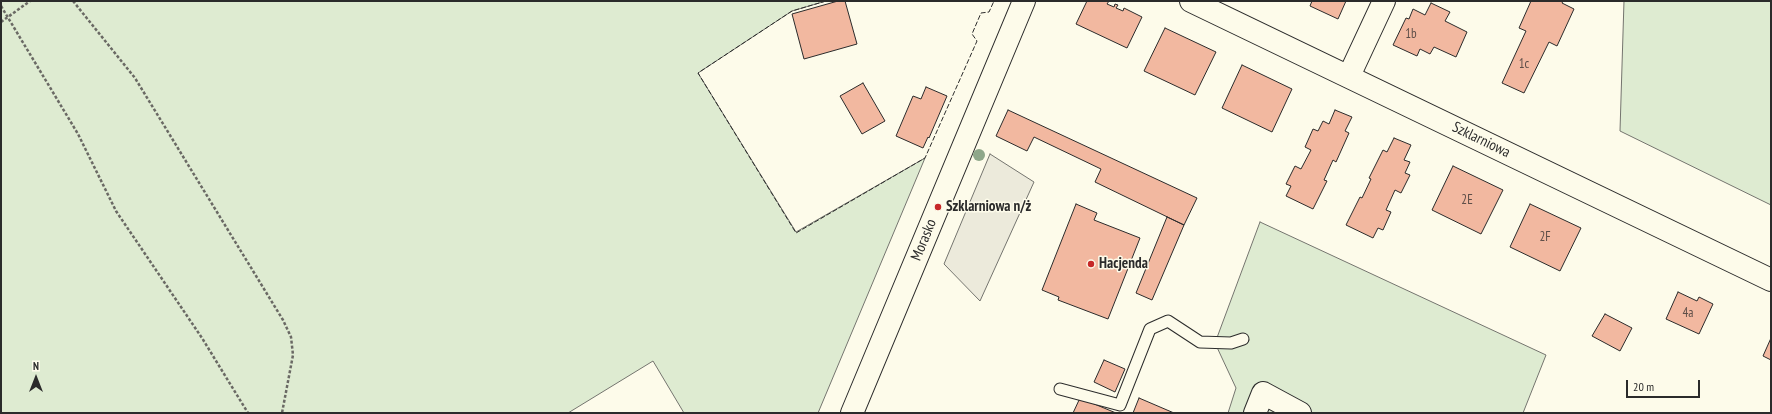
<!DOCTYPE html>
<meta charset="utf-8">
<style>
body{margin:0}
#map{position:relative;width:1772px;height:414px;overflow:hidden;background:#fdfbea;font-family:"PT Sans Narrow",sans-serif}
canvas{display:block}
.frame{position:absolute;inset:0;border:2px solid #2b2b2b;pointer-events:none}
.north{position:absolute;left:16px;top:358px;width:40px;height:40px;-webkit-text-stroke:3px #fdfbea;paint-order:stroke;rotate:0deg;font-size:11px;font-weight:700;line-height:16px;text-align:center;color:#2b2b2b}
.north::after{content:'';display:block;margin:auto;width:14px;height:18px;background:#2b2b2b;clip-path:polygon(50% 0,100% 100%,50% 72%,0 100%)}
.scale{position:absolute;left:1626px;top:380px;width:74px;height:18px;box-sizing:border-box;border:2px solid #2b2b2b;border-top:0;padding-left:5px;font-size:12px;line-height:14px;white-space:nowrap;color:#2b2b2b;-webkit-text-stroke:3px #fdfbea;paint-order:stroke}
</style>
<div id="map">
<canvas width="1772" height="414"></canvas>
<div class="frame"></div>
<div class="north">N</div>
<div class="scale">20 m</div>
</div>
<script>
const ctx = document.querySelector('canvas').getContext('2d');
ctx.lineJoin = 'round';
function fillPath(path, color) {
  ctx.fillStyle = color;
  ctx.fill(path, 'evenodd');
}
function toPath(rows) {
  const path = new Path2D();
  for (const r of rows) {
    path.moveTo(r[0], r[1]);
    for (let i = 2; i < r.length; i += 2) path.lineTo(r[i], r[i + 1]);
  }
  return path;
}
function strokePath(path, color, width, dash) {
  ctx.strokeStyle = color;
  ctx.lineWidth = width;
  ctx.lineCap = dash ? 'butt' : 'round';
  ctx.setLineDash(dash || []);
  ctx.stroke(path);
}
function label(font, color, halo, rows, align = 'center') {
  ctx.font = font + ' "PT Sans Narrow",sans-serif';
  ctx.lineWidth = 3;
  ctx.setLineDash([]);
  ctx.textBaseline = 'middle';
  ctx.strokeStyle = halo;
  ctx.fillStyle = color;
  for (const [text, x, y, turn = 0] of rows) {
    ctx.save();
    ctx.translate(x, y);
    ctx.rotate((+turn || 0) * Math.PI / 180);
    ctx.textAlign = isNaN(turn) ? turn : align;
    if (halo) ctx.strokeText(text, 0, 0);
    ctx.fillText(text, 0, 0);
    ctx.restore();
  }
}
const green = toPath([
 [1,1,826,1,792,11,698,73,796,232,925,158,818,413,684,413,653,361,568,413,1,413,1,1],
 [1624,1,1771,1,1771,205,1620,131,1624,1],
 [1260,222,1546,355,1523,413,1228,413,1236,388,1215,343,1260,222]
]);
const parking = toPath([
 [990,154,1034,182,980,301,944,264,990,154]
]);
const building = toPath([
 [838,1,845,1,857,44,804,59,792,14,838,1],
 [1087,1,1109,1,1107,4,1114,7,1115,4,1118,5,1116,8,1123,11,1124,8,1142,17,1127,48,1076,24,1087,1],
 [1312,1,1346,1,1338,19,1310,6,1312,1],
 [1531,1,1563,1,1562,3,1574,9,1557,46,1549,42,1524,93,1502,83,1526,31,1519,28,1531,1],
 [1431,3,1450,12,1445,21,1467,32,1456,57,1434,47,1430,54,1420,49,1417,56,1393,45,1406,18,1409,19,1413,9,1425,15,1431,3],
 [1165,28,1216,52,1195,95,1144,71,1165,28],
 [1242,65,1292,89,1272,132,1222,108,1242,65],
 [863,83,885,121,862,134,840,96,863,83],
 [926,87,947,96,929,138,928,137,923,148,896,136,913,96,921,99,926,87],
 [1008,110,1197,198,1184,225,1095,182,1101,169,1034,137,1027,151,996,136,1008,110],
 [1335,110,1352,117,1345,131,1349,133,1336,162,1333,160,1324,180,1327,181,1313,209,1286,196,1291,186,1286,184,1295,166,1301,169,1311,150,1305,147,1313,129,1318,131,1323,121,1329,124,1335,110],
 [1394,138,1411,145,1404,160,1410,162,1405,173,1410,175,1401,193,1395,190,1386,210,1391,212,1383,230,1378,228,1373,238,1346,225,1360,197,1362,198,1371,179,1369,178,1383,150,1387,152,1394,138],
 [1453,166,1503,190,1481,234,1432,210,1453,166],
 [1076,204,1097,213,1094,220,1140,238,1108,319,1058,300,1059,297,1042,290,1076,204],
 [1530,204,1581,228,1560,271,1510,247,1530,204],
 [1167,217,1184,225,1152,300,1136,293,1167,217],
 [1678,292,1697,301,1699,297,1713,304,1699,334,1666,319,1678,292],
 [1605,314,1632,328,1620,351,1592,336,1605,314],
 [1771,338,1771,360,1763,356,1771,338],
 [1104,360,1125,369,1115,392,1094,382,1104,360],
 [1080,398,1116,413,1073,413,1080,398],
 [1139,398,1174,413,1133,413,1139,398]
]);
const path = toPath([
 [73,1,135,78,283,320,291,337,293,355,282,413],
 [1,6,78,134,116,211,202,338,248,413],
 [1,22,30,1]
]);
const service = toPath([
 [1060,389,1120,405,1150,329,1168,321,1200,342,1231,343,1243,339]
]);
const minor = toPath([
 [1191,1,1771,280],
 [1349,76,1384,1],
 [1255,413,1263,393,1300,413]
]);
const tertiary = toPath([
 [852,413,1024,1]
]);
const fence = toPath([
 [826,1,792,11,698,73,796,233,925,158,977,41,972,34,981,13,989,12,994,1]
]);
const trees = [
 [979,155]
];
const markers = [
 [938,207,4,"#c62828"],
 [1091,264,4,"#c62828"]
];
const numberNames = [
 ["1b",1411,34],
 ["1c",1524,64],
 ["2E",1467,200],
 ["2F",1545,237],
 ["4a",1688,313]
];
const streetNames = [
 ["Szklarniowa",1481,140,26],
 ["Morasko",924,240,-68]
];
const poiNames = [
 ["Szklarniowa n/ż",946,207],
 ["Hacjenda",1099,264]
];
fillPath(green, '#deebd1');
strokePath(green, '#74746e', 1);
fillPath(parking, '#eceadb');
strokePath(parking, '#74746e', 1);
fillPath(building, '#f2b8a0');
strokePath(building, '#2b2b2b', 1);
strokePath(service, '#2b2b2b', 13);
strokePath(minor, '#2b2b2b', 24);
strokePath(tertiary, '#2b2b2b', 24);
strokePath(path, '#6a6964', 2.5, [3, 2]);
strokePath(service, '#fdfbea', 11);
strokePath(minor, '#fdfbea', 22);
strokePath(tertiary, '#fdfbea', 22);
strokePath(fence, '#2b2b2b', 1, [5, 2]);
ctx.fillStyle = '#8ea78a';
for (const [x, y] of trees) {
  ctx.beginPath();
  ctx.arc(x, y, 6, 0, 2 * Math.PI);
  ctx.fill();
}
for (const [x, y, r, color] of markers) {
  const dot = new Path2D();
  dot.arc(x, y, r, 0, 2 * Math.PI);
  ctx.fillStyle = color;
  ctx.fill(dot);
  strokePath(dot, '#fdfbea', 1.5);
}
label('13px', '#5d4e48', null, numberNames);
label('15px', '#2b2b2b', '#fdfbea', streetNames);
label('bold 15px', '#2b2b2b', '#fdfbea', poiNames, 'left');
</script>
